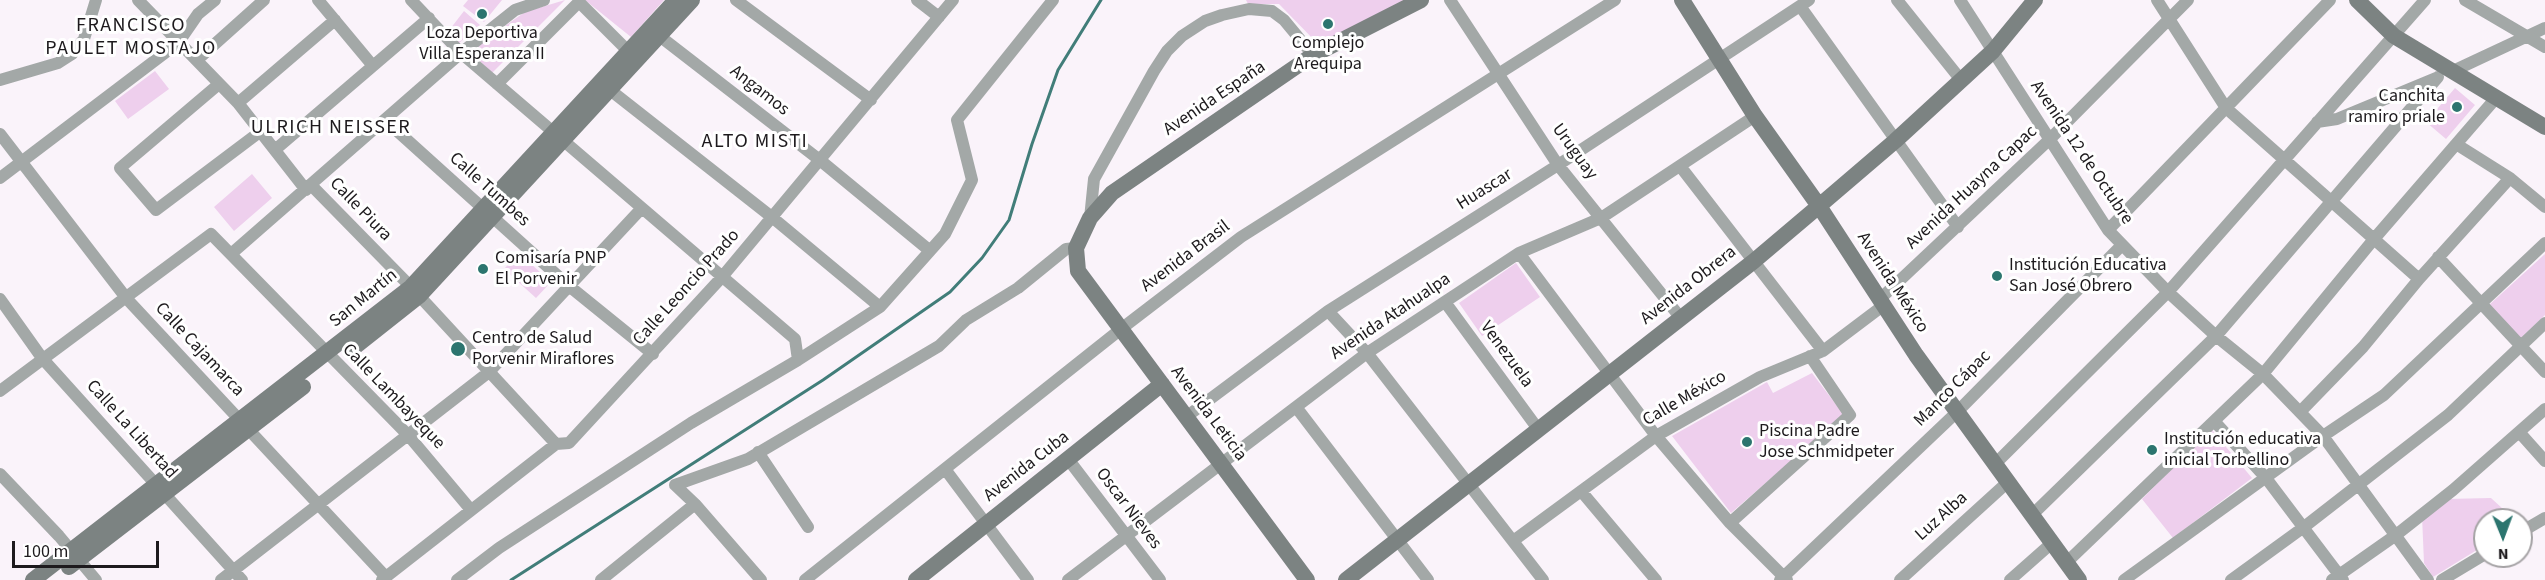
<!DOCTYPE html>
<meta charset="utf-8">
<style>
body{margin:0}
#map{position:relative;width:2545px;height:580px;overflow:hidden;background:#faf3fa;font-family:"Source Sans 3",sans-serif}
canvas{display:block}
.north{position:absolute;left:2473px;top:508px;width:60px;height:60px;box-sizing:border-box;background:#fff;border:2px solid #a5a3a5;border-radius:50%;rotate:179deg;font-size:16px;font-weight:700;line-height:24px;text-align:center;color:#1d1a1d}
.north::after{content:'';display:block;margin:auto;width:21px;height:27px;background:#2c756f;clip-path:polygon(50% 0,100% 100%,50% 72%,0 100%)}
.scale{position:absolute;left:12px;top:541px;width:147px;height:27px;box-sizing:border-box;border:3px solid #1d1a1d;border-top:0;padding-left:8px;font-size:18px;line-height:21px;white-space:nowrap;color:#1d1a1d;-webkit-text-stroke:4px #fff;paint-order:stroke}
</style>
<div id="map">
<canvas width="2545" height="580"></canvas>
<div class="north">N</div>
<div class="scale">100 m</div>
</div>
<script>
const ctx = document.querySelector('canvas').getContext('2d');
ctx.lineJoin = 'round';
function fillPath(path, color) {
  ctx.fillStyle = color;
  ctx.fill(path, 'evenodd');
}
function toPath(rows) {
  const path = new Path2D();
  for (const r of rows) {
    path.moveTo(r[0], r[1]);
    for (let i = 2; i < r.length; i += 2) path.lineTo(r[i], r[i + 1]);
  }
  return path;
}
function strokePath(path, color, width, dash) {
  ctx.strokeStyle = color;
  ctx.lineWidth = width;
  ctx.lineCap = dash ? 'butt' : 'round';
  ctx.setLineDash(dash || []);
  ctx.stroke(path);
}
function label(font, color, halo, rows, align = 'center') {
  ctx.font = font + ' "Source Sans 3",sans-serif';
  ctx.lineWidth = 6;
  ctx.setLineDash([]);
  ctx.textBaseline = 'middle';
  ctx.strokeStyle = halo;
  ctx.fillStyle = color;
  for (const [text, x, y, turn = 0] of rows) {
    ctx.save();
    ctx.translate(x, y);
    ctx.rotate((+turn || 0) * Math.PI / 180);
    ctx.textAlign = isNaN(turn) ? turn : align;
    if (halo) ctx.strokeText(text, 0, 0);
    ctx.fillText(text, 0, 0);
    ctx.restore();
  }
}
const green = toPath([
 [468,0,502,0,484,22,463,6],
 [565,0,492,73,469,51,525,12],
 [585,0,664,0,631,37],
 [1246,0,1407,0,1318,44,1279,4,1248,4],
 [464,11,480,25,458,44,447,33],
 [155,71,169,89,128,119,115,101],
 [2455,88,2475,105,2446,139,2426,122],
 [252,174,272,198,234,231,214,207],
 [519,253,551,282,536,298,504,269],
 [2545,254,2545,315,2521,338,2489,305],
 [1516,263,1540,297,1482,336,1459,303],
 [1812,373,1844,415,1731,513,1672,436,1767,382,1773,393],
 [2211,429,2252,478,2173,538,2142,499],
 [2491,498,2515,520,2485,520,2485,545,2433,577,2424,563,2422,516,2446,499]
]);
const stream = toPath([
 [511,580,823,380,950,292,982,258,1009,220,1032,144,1058,70,1101,0]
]);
const street = toPath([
 [138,0,238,103,306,190],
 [318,0,373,66],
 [411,0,461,53,795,339,798,360],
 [736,0,871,100],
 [917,0,939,17],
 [1450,0,1558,165,1680,317],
 [1897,0,1961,80],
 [1960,0,2108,230,2168,292,2216,336,2263,374,2323,436,2428,580],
 [2157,0,2226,108,2419,279],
 [2465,0,2545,47],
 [1800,6,1958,227],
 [653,31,821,161,929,250],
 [197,60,264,0],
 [2453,71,2545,28],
 [0,80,58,63,72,54,84,39,96,0],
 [219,84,120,168,156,210,261,131],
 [497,84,579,2,629,52],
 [605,86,773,218,880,307],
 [238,103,335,20],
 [385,120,569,286,653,354],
 [2317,122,2337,119,2436,78],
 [0,134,127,299,386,577],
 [2456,144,2510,178,2545,207],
 [276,149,429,18],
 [1680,166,1823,351],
 [0,178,178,43,198,14,215,0],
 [311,185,411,287,556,444],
 [1090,218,1094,179,1154,71,1167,51,1182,36,1205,21,1222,15,1249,9,1272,11,1284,20,1313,55],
 [2108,230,2330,0],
 [1519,253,1656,436,1730,523,1787,580],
 [231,254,461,53,515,10,544,0],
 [2438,257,2545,372],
 [0,299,42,358,242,580],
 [1880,299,2050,139,2188,0],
 [1445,302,1538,429],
 [1328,311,1367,353,1543,580],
 [0,391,211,234,408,435,471,510],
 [1296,407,1428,580],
 [2300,412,2363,347,2419,279,2510,178],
 [1186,417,1328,311,1558,165,1809,0],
 [2215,422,2266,478,2343,580],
 [2520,433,2545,461],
 [758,452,808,527],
 [1068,459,1160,580],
 [1995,464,2168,292,2425,0],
 [945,469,1028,580],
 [0,474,59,536,96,580],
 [1581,491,1656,580],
 [2032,515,2216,336,2438,77],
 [1730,523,1850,415,1810,356],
 [2521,532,2545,518],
 [1513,541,1656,436,1760,377,1823,351,1884,305],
 [2067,562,2263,374,2374,239,2496,98],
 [221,580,489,372,641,209],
 [382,580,556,444,569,443,722,277,953,0],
 [457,580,499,548,691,423,798,360,880,307,945,234,972,180,957,120,1053,0],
 [601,580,695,504],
 [761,580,695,504,675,485,748,459,939,346,966,320,1018,288,1066,249,1076,248],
 [805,580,1121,329,1241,237,1615,0],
 [1068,580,1367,353,1519,253,1601,218,1755,116],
 [1780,580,1957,412,2122,245],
 [1900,580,2009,481],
 [2010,580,2053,542],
 [2124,580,2323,436,2384,395,2545,243],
 [2231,580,2304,527,2448,415,2545,323],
 [2332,580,2396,535,2453,490,2545,409],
 [2442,580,2485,554]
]);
const secondary = toPath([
 [1682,0,1755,116,1819,206,1916,355,2079,580],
 [2357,0,2394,36,2545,127],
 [352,349,419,296,692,0],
 [69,567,303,387],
 [33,580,411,287,676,0],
 [916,580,1162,384],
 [1307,580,1078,271,1076,248,1090,218,1112,193,1313,55,1421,0],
 [1346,580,1754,261,1819,206,1895,141,1993,51,2035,0]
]);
const markers = [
 [482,14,6,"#2c756f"],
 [1328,24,6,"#2c756f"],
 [2457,107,6,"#2c756f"],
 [483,269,6,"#2c756f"],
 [1997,276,6,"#2c756f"],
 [458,349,8,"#2c756f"],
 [1747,442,6,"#2c756f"],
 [2152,450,6,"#2c756f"]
];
const poiNames = [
 ["Loza Deportiva",482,34,"center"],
 ["Villa Esperanza II",482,55,"center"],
 ["Complejo",1328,44,"center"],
 ["Arequipa",1328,65,"center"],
 ["Canchita",2445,97,"right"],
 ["ramiro priale",2445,118,"right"],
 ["Comisaría PNP",495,259],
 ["El Porvenir",495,280],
 ["Institución Educativa",2009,266],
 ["San José Obrero",2009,287],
 ["Centro de Salud",472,339],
 ["Porvenir Miraflores",472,360],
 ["Piscina Padre",1759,432],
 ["Jose Schmidpeter",1759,453],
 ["Institución educativa",2164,440],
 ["inicial Torbellino",2164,461]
];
const streetNames = [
 ["Angamos",759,91,38],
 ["Avenida España",1215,99,-34],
 ["Uruguay",1574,152,54],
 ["Avenida 12 de Octubre",2081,153,56],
 ["Avenida Huayna Capac",1972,188,-43],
 ["Calle Tumbes",489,190,42],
 ["Huascar",1485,190,-32],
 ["Calle Piura",360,210,46],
 ["Avenida Brasil",1186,257,-37],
 ["Avenida México",1892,283,57],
 ["Avenida Obrera",1689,286,-38],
 ["Calle Leoncio Prado",687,288,-48],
 ["San Martín",364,299,-39],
 ["Avenida Atahualpa",1391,317,-34],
 ["Calle Cajamarca",199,350,47],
 ["Venezuela",1506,355,54],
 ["Manco Cápac",1953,389,-45],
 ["Calle Lambayeque",393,397,46],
 ["Calle México",1685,399,-30],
 ["Avenida Leticia",1208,414,53],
 ["Calle La Libertad",131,430,48],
 ["Avenida Cuba",1027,467,-38],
 ["Oscar Nieves",1128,509,53],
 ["Luz Alba",1942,517,-42]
];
const neighbourhoodNames = [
 ["FRANCISCO",131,27],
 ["PAULET MOSTAJO",131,50],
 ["ULRICH NEISSER",331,129],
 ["ALTO MISTI",755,143]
];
fillPath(green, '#eecfed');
strokePath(stream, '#417d79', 3);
strokePath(street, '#a3a8a7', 12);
strokePath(secondary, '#7c8382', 16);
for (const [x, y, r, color] of markers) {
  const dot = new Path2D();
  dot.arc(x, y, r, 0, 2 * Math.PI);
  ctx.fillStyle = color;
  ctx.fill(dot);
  strokePath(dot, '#fff', 2);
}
label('18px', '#1d1a1d', '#fff', poiNames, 'left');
label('18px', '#1d1a1d', '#fff', streetNames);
ctx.letterSpacing = '1.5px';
label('20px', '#1d1a1d', '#fff', neighbourhoodNames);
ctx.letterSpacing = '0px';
</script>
